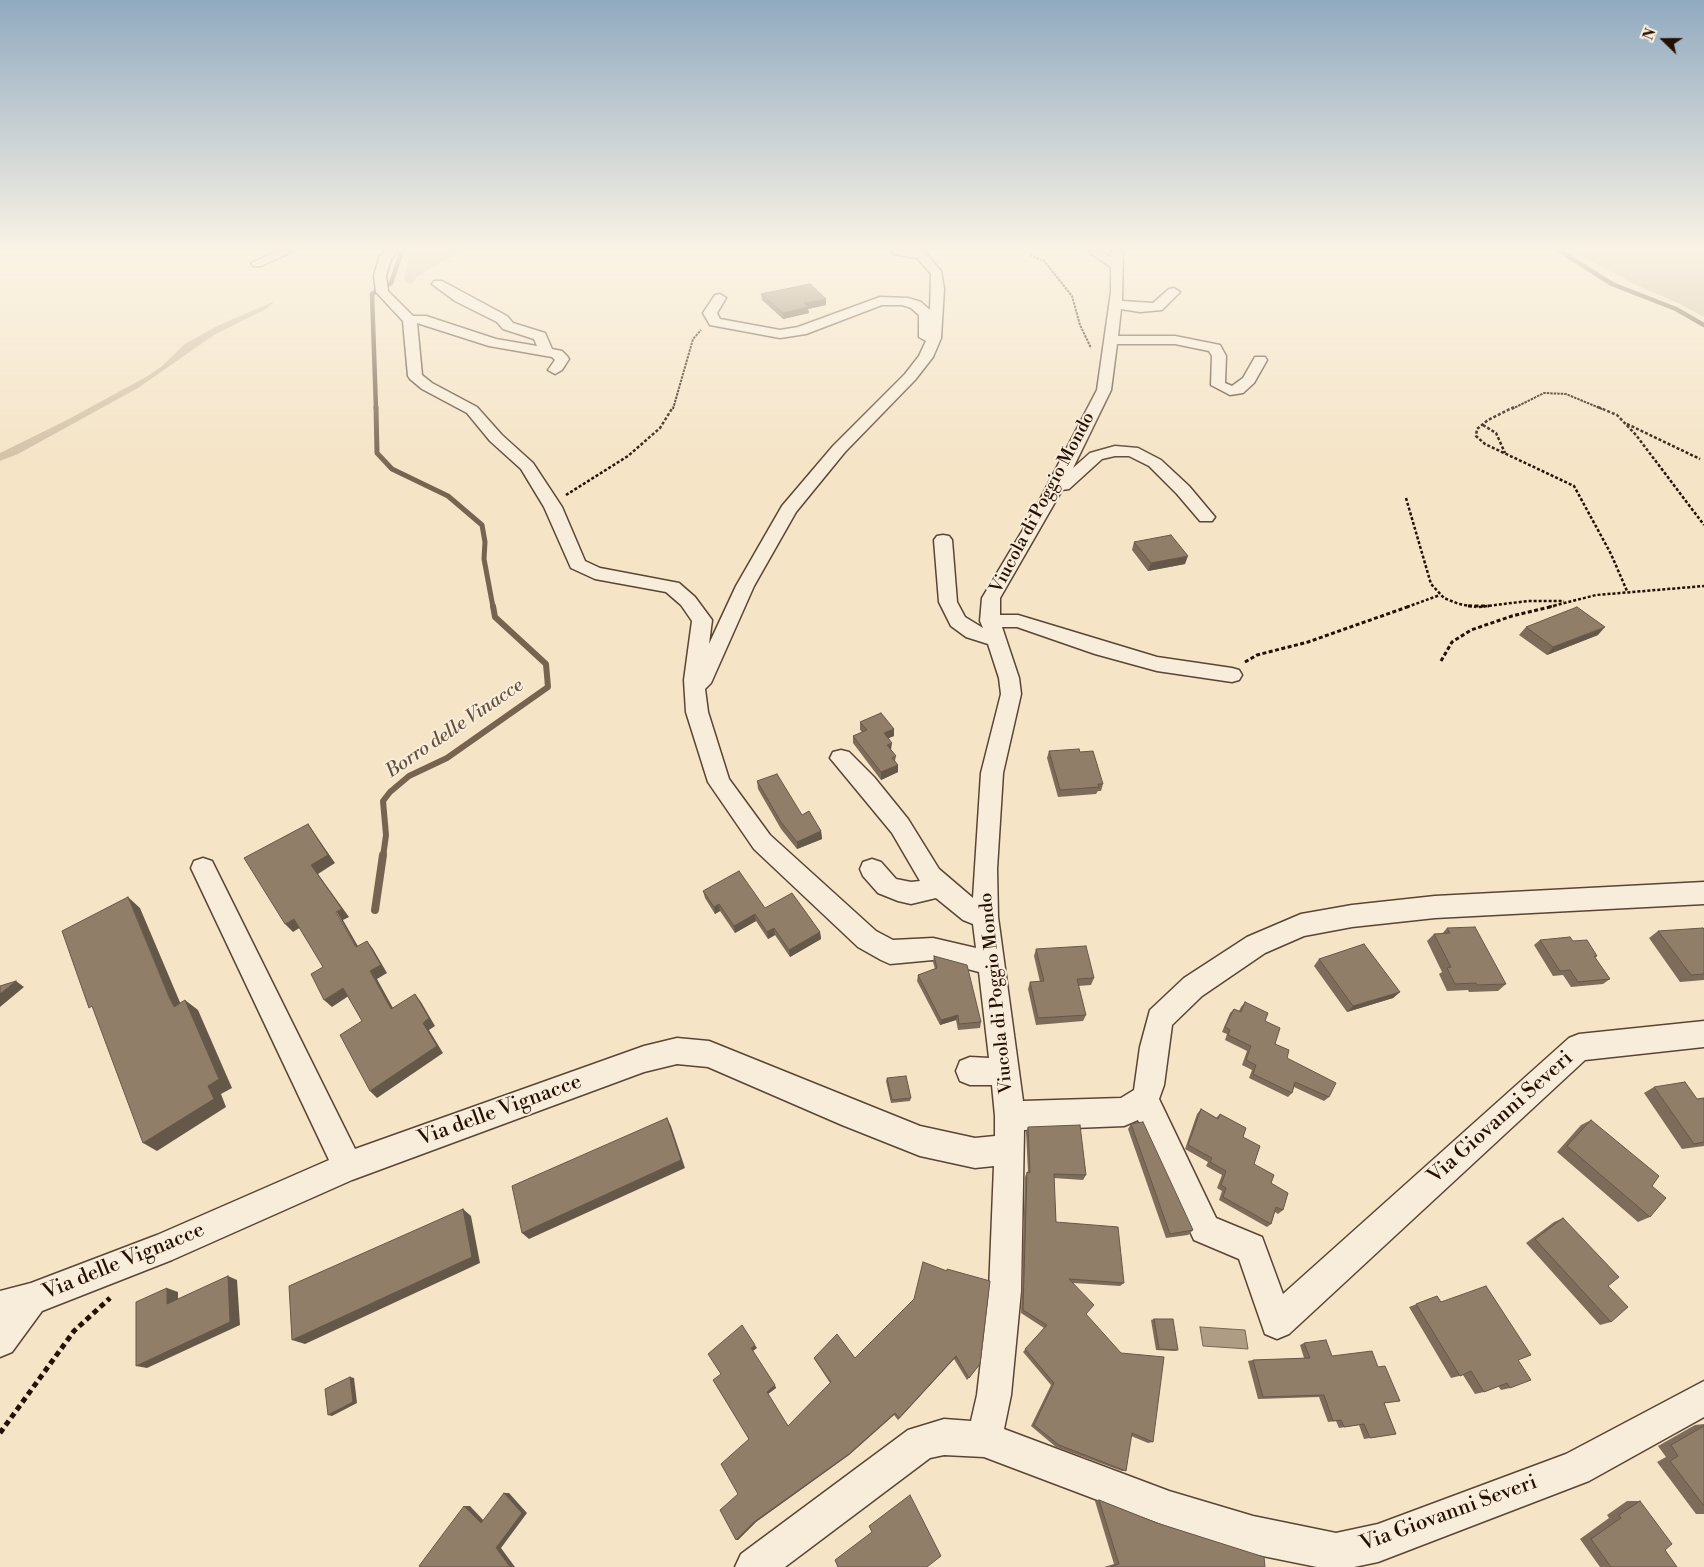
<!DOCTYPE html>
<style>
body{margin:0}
#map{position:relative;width:1704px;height:1567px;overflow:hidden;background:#f5e4c6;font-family:"Libre Bodoni",serif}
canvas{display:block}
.north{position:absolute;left:1639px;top:15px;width:50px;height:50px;-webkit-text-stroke:4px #f8edda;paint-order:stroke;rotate:292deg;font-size:14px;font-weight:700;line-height:20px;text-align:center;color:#251003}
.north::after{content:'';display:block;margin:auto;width:18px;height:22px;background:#251003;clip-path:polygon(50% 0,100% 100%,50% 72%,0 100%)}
</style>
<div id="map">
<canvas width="1704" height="1567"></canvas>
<div class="north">N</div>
</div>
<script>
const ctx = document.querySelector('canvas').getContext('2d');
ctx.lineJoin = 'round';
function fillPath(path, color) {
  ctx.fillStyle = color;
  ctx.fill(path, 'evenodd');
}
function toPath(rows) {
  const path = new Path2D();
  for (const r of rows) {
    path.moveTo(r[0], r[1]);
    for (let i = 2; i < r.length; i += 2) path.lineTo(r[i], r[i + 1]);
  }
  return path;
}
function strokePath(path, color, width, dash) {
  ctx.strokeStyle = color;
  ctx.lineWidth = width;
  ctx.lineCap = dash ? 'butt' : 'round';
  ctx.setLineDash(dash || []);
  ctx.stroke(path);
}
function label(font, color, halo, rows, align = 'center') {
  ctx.font = font + ' "Libre Bodoni",serif';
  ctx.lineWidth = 4;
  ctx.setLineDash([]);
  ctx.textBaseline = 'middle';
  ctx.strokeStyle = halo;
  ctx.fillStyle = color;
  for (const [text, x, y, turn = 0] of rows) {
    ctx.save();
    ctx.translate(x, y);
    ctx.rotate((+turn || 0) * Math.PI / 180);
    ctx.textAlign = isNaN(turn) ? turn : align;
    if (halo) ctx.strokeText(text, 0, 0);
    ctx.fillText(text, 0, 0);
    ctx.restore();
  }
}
const green = toPath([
 [410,251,459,251,417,277,410,285,404,279],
 [1570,251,1704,251,1704,317,1680,304,1643,288],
 [275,301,266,309,214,335,138,388,18,454,0,461,0,453,65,421,146,377,161,367,185,344,217,326]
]);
const water = toPath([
 [1200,1327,1245,1330,1248,1349,1203,1346,1200,1327]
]);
const streamFar3 = toPath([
 [1560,251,1612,284,1676,309,1704,325],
 [376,409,372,294,391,283,402,251]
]);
const streamFar2 = toPath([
 [376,407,377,453,392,469,448,496,482,525,485,542,484,559,493,607]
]);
const streamFar1 = toPath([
 [383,857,386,835,383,801,390,792,409,776,447,758,548,687,546,664,495,617,493,606]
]);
const stream = toPath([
 [375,910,383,855]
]);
const pathFar3 = toPath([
 [1030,255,1044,261,1072,296,1080,325,1091,348],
 [673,409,693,339,701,330],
 [1512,409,1544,393,1566,394,1602,409]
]);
const pathFar2 = toPath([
 [1514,407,1488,420,1477,429,1476,436,1485,444,1574,486,1611,554,1627,591],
 [1598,407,1617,415,1636,435,1704,525],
 [1627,424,1700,459],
 [1483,425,1496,433,1505,453],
 [566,495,628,456,660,428,673,407],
 [1406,498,1431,584,1444,598,1459,604,1476,607],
 [1407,607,1440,595],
 [1479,607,1528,601,1564,601],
 [1549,607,1596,595,1704,586]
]);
const pathFar1 = toPath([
 [1468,606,1489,606],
 [1441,661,1452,642,1471,630,1512,616,1554,606],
 [1245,662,1257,655,1308,642,1410,606]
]);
const path = toPath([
 [0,1433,74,1331,110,1298]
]);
const minor = toPath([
 [278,251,294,251,261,266,253,266,251,263,278,251],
 [385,251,397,251,391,259,386,276,388,291,413,316,426,316,496,339,537,346,534,339,503,329,497,322,455,301,432,284,434,281,442,281,507,316,513,323,545,333,552,349,562,351,567,356,569,359,562,370,555,374,548,370,555,360,552,357,489,346,417,323,422,375,432,383,477,407,502,435,533,463,562,507,585,561,600,568,679,583,695,597,712,620,709,644,736,586,782,506,833,446,905,374,919,356,926,341,919,337,919,315,911,308,902,305,882,305,806,334,780,338,710,325,703,313,715,295,720,294,726,298,717,313,720,319,780,330,798,327,880,297,908,298,921,302,930,310,931,274,917,258,893,254,891,251,924,251,941,271,944,289,941,338,933,357,915,380,845,452,796,512,754,586,711,683,705,689,708,712,729,779,770,835,876,931,893,940,933,938,976,948,973,924,963,920,936,898,911,904,898,901,878,893,863,876,860,869,863,862,872,859,881,862,896,879,911,882,920,881,892,833,830,758,833,752,841,750,849,752,874,777,908,819,939,869,973,898,981,773,1001,694,999,678,988,644,966,637,951,626,939,602,934,540,937,536,943,535,949,536,952,540,957,602,965,617,983,628,980,621,982,598,1033,513,1097,390,1111,292,1111,267,1088,252,1100,251,1111,257,1111,251,1123,251,1122,301,1153,303,1169,289,1174,288,1180,292,1162,310,1140,312,1121,309,1118,336,1175,336,1220,345,1226,356,1225,383,1232,386,1243,378,1255,357,1265,357,1267,360,1254,383,1243,393,1230,395,1211,385,1212,356,1209,351,1175,344,1117,344,1111,390,1073,468,1090,453,1115,446,1138,448,1161,460,1189,486,1215,517,1212,521,1200,521,1177,494,1149,466,1129,456,1115,456,1102,459,1069,489,1062,490,1000,598,1000,615,1018,615,1157,657,1232,668,1239,670,1242,675,1239,680,1232,682,1157,671,1095,654,1017,627,1002,627,1019,678,1021,694,1003,773,997,869,998,917,1023,1101,1121,1098,1134,1090,1140,1047,1150,1010,1184,978,1247,937,1301,914,1352,905,1435,896,1704,882,1704,904,1435,918,1352,927,1304,936,1265,953,1202,996,1172,1025,1164,1085,1159,1099,1216,1218,1262,1237,1283,1294,1569,1038,1579,1034,1704,1021,1704,1047,1585,1060,1289,1334,1277,1339,1265,1334,1239,1259,1194,1240,1138,1120,1124,1126,1024,1130,1021,1291,1011,1395,1004,1429,1169,1491,1253,1516,1336,1533,1378,1524,1566,1454,1704,1381,1704,1417,1589,1481,1378,1562,1354,1567,1317,1567,1253,1554,1169,1527,984,1457,944,1455,930,1458,785,1567,735,1567,741,1554,908,1430,944,1419,971,1421,977,1395,989,1291,994,1166,975,1168,920,1156,842,1125,708,1067,677,1064,644,1072,352,1180,172,1260,42,1311,12,1352,0,1357,0,1291,31,1283,157,1235,329,1160,191,868,194,861,203,858,212,861,355,1149,644,1046,677,1038,709,1041,920,1126,975,1138,995,1136,995,1116,992,1085,970,1085,960,1081,956,1071,960,1061,970,1057,989,1058,979,972,933,960,890,964,881,960,858,947,754,849,708,782,686,712,684,680,692,621,681,605,666,592,595,579,571,568,544,507,521,469,490,441,467,413,422,389,410,379,408,376,403,321,376,292,374,276,379,258,385,251]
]);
const wall = toPath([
 [761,294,826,305,808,309,809,313,783,319,762,300],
 [1134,542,1185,564,1148,571,1132,550],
 [1526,627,1598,635,1547,655,1519,635],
 [860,722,894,729,894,736,888,738,891,750,896,756,895,761,898,765,898,772,881,780,853,743,853,736,862,732,860,730],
 [1049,751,1080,752,1103,784,1101,791,1098,791,1096,794,1058,797,1047,758],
 [757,781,802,815,821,831,822,839,797,849,781,829,758,789],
 [703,891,765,908,820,932,821,939,790,957,775,935,768,939,756,921,735,933,720,911,715,914,705,898],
 [1447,928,1506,984,1498,991,1469,992,1468,990,1447,991,1439,974,1442,972,1427,941,1434,934,1442,934],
 [1704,929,1704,980,1680,982,1649,938,1658,931],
 [1540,940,1573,941,1597,956,1595,958,1610,979,1603,984,1571,987,1563,975,1553,976,1534,945],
 [1036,949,1094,978,1091,985,1078,986,1086,1015,1083,1021,1036,1025,1028,989,1030,982,1040,982,1034,956],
 [934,956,981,1022,980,1028,958,1030,956,1020,940,1025,917,981,918,975,935,969,933,962],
 [1319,959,1400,992,1393,998,1347,1012,1314,966],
 [1245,1002,1265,1021,1275,1044,1287,1058,1329,1097,1324,1101,1294,1087,1292,1093,1288,1097,1249,1078,1252,1070,1242,1065,1247,1051,1225,1040,1227,1034,1222,1032,1230,1013,1234,1009,1239,1011,1241,1007],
 [887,1078,911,1098,910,1101,891,1103,886,1081],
 [1654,1087,1697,1099,1704,1098,1704,1146,1682,1149,1644,1093],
 [1201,1109,1216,1118,1220,1114,1243,1137,1254,1164,1271,1183,1283,1210,1278,1214,1275,1212,1271,1224,1267,1227,1219,1200,1222,1191,1217,1188,1222,1175,1206,1166,1208,1162,1185,1149,1197,1114],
 [1591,1120,1652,1186,1650,1217,1638,1222,1557,1152,1581,1125],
 [1131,1124,1193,1230,1188,1235,1166,1238,1128,1129],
 [1028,1127,1086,1175,1083,1180,1054,1178,1056,1222,1124,1283,1120,1286,1073,1283,1086,1314,1153,1442,1148,1443,1131,1436,1126,1471,1122,1471,1056,1447,1031,1426,1051,1385,1023,1352,1044,1328,1021,1313,1025,1177,1027,1172,1028,1172,1026,1132],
 [1563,1218,1608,1286,1611,1322,1600,1325,1526,1243,1554,1222],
 [1437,1296,1441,1302,1518,1360,1510,1388,1501,1390,1498,1386,1484,1392,1475,1394,1463,1375,1451,1378,1409,1307],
 [914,1299,980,1364,967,1380,954,1359,898,1420,894,1415,849,1455,756,1522,738,1540,738,1494,749,1439,721,1374,757,1348,753,1351,776,1388,768,1394,788,1426,830,1383,815,1360,814,1358,855,1358],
 [1154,1319,1178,1350,1175,1351,1156,1350,1151,1320],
 [1304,1343,1332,1356,1378,1367,1400,1401,1384,1403,1396,1434,1364,1439,1359,1425,1339,1428,1336,1421,1328,1422,1319,1397,1258,1399,1248,1361,1253,1360,1304,1358,1300,1345],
 [1704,1424,1704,1514,1696,1514,1657,1462,1666,1457,1658,1446,1695,1425],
 [1099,1500,1265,1567,1104,1567,1114,1564,1095,1501],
 [1627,1501,1640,1501,1665,1550,1677,1567,1600,1567,1580,1539,1609,1518,1607,1515]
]);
const shadedWall = toPath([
 [826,299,826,305,808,309,809,313,783,319,783,313,804,303],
 [1188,556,1185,564,1148,571,1151,563],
 [1605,627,1598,635,1547,655,1553,647],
 [894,729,894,736,884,740,884,733],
 [892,743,891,750,887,745],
 [898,765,898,772,881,780,881,772],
 [308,824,335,863,318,874,349,917,343,920,363,955,356,947,311,865],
 [821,831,822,839,797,849,797,842],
 [128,897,140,908,182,1007,174,1007,169,997],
 [719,904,720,911,715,914,714,907],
 [755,914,756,921,735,933,734,926],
 [294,919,301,927,293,932,285,924],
 [774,928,775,935,768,939,767,932],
 [820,932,821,939,790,957,789,950],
 [367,941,373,949,387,973,377,979,398,1017,391,1009,370,971],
 [16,981,24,987,0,1007,0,994],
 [343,988,350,995,332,1007,324,1000],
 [1400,992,1393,998,1347,1012,1353,1006],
 [415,994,421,1002,435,1026,429,1030,443,1053,377,1098,370,1091,423,1023],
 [185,1000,198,1010,232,1088,221,1094,226,1107,157,1151,143,1143,208,1086],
 [958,1015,956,1020,940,1025,941,1020],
 [667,1118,671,1126,685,1168,529,1239,522,1233],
 [463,1209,471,1216,480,1263,305,1344,292,1340],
 [228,1276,237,1280,240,1325,147,1368,136,1366],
 [167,1288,178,1292,178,1307,167,1304],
 [755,1345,757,1348,753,1351,751,1348],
 [956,1356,954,1359,898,1420,899,1418],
 [350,1377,354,1378,357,1403,332,1416,328,1415],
 [775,1385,776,1388,768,1394,767,1392],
 [895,1413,894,1415,849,1455,756,1522,738,1540,736,1540,754,1522],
 [504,1493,509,1493,527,1513,501,1548,515,1567,510,1567,496,1548],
 [464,1506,470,1506,486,1523,481,1523]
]);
const building = toPath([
 [810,284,826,299,804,303,808,307,783,313,761,294,810,284],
 [1171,535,1188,556,1151,563,1134,542,1171,535],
 [1577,607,1605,627,1553,647,1526,627,1577,607],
 [881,713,894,729,884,733,892,743,887,745,896,756,892,758,898,765,881,772,853,736,867,730,860,722,881,713],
 [1079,749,1080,752,1093,751,1103,784,1098,784,1099,787,1060,790,1049,751,1079,749],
 [777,774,802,815,809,811,821,831,797,842,781,822,757,781,777,774],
 [308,824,328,855,311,865,342,909,336,912,356,947,367,941,381,965,370,971,391,1009,415,994,429,1018,423,1023,437,1046,370,1091,340,1035,362,1021,343,988,324,1000,311,974,323,967,294,919,285,924,244,858,308,824],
 [739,871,765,908,792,893,820,932,789,950,774,928,767,932,755,914,734,926,719,904,714,907,703,891,739,871],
 [128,897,169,997,174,1007,185,1000,219,1079,208,1086,214,1099,143,1143,92,1006,89,1008,62,931,128,897],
 [1475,927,1506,984,1477,985,1476,983,1455,984,1447,968,1451,967,1434,934,1450,933,1447,928,1475,927],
 [1703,928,1704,929,1704,974,1691,975,1658,931,1703,928],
 [1570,937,1573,941,1587,940,1597,956,1594,956,1610,979,1578,982,1570,970,1560,971,1540,940,1570,937],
 [1364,944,1400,992,1353,1006,1319,959,1364,944],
 [1086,946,1094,978,1077,979,1086,1015,1038,1018,1030,982,1044,981,1036,949,1086,946],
 [934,956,967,965,981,1022,959,1024,958,1015,941,1020,918,975,937,968,934,956],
 [16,981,0,994,0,986,16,981],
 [1245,1002,1268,1013,1265,1021,1280,1028,1275,1044,1289,1050,1287,1058,1336,1083,1329,1097,1295,1082,1292,1093,1253,1074,1256,1065,1246,1060,1251,1046,1228,1035,1230,1030,1225,1027,1234,1009,1241,1012,1245,1002],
 [906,1076,911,1098,892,1100,887,1078,906,1076],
 [1685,1082,1697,1099,1704,1098,1704,1142,1694,1144,1654,1087,1685,1082],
 [1201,1109,1218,1119,1220,1114,1246,1128,1243,1137,1260,1146,1254,1164,1274,1175,1271,1183,1288,1193,1283,1210,1276,1207,1271,1224,1223,1197,1226,1188,1221,1185,1226,1171,1210,1162,1212,1158,1188,1145,1201,1109],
 [667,1118,681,1160,522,1233,512,1186,667,1118],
 [1591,1120,1659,1176,1652,1186,1666,1198,1650,1217,1567,1146,1591,1120],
 [1143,1122,1193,1230,1170,1234,1131,1124,1143,1122],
 [1080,1125,1086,1175,1054,1174,1056,1222,1118,1227,1124,1283,1069,1279,1094,1305,1086,1314,1121,1353,1164,1357,1153,1442,1132,1433,1126,1471,1059,1445,1034,1425,1054,1383,1025,1349,1047,1325,1023,1310,1027,1172,1030,1173,1028,1127,1080,1125],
 [463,1209,472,1257,292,1340,289,1286,463,1209],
 [1563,1218,1619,1277,1608,1286,1628,1307,1611,1322,1535,1239,1563,1218],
 [923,1262,947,1271,947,1269,990,1281,980,1364,969,1378,956,1356,899,1418,895,1413,849,1454,754,1522,736,1540,720,1510,738,1494,721,1464,749,1439,713,1380,721,1374,708,1354,742,1325,755,1345,751,1348,775,1385,767,1392,788,1426,831,1382,814,1358,837,1334,855,1358,914,1299,923,1262],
 [228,1276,230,1322,136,1366,136,1302,167,1288,167,1304,228,1276],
 [1486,1286,1531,1355,1518,1360,1531,1380,1510,1388,1507,1383,1484,1392,1471,1371,1460,1376,1416,1304,1437,1296,1441,1302,1486,1286],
 [1154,1319,1173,1319,1178,1350,1159,1349,1154,1319],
 [1326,1340,1332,1356,1372,1351,1378,1367,1385,1366,1400,1401,1384,1403,1396,1434,1370,1438,1364,1424,1344,1427,1341,1420,1333,1421,1324,1395,1263,1397,1253,1360,1310,1358,1304,1343,1326,1340],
 [350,1377,353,1402,328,1415,325,1389,350,1377],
 [1704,1426,1704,1506,1670,1461,1678,1456,1671,1445,1704,1426],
 [504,1493,522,1513,496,1548,510,1567,420,1567,419,1566,464,1506,481,1523,504,1493],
 [910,1495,941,1556,927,1567,838,1567,835,1560,872,1532,869,1526,910,1495],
 [1099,1500,1157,1523,1264,1557,1265,1567,1110,1567,1119,1564,1099,1500],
 [1640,1501,1672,1544,1665,1550,1677,1567,1611,1567,1591,1539,1621,1518,1619,1515,1640,1501]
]);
const streetNames = [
 ["Viucola di Poggio Mondo",1043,503,-62],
 ["Viucola di Poggio Mondo",997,993,-96]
];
const waterNames = [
 ["Borro delle Vinacce",455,729,-34]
];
const nearStreetnames = [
 ["Via delle Vignacce",500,1111,-20],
 ["Via Giovanni Severi",1501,1118,-42],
 ["Via delle Vignacce",124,1262,-22],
 ["Via Giovanni Severi",1449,1514,-20]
];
fillPath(green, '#d2c0a5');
fillPath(water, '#ae9c84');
strokePath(water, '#776450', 1);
strokePath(streamFar3, '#776450', 4.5);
strokePath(streamFar2, '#776450', 5);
strokePath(streamFar1, '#776450', 6);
strokePath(stream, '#776450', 8);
strokePath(minor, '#594534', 3);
strokePath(pathFar3, '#251003', 2, [2.5, 1]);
strokePath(pathFar2, '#251003', 2.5, [3, 2]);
strokePath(pathFar1, '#251003', 3, [4, 2.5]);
strokePath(path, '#251003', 5, [5.5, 4]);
fillPath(minor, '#f8edda');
fillPath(wall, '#7d6c59');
fillPath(shadedWall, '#665849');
fillPath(building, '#917e68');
strokePath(building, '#665849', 1);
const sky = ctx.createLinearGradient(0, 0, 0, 470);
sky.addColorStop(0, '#91aac0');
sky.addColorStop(0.53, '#faf3e5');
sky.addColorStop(1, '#faf3e500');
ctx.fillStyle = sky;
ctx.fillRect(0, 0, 1704, 470);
label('18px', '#251003', '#f8edda', streetNames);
label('italic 19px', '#634f3d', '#f8edda', waterNames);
label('21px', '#251003', '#f8edda', nearStreetnames);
</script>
